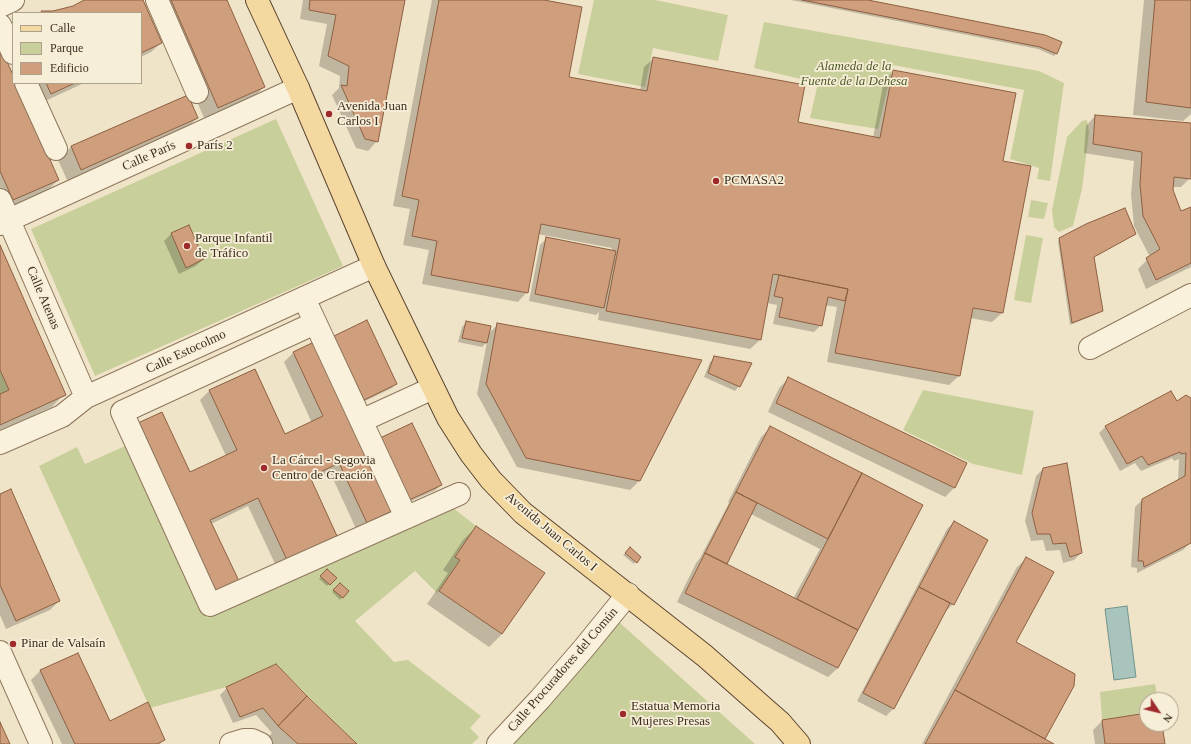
<!DOCTYPE html>
<meta charset="utf-8">
<style>
body{margin:0}
#map{position:relative;width:1191px;height:744px;overflow:hidden;background:#f0e4c8;font-family:"Times New Roman",serif}
canvas{display:block}
.legend{position:absolute;left:12px;top:12px;width:130px;height:72px;box-sizing:border-box;background:#f7eed8;border:1px solid #ada18e;margin:0;padding:5px 7px;list-style:none;font-size:12px;color:#3d2e20}
.legend li{display:flex;align-items:center;gap:8px;height:20px}
.legend b{width:20px;border:1px solid #ada18e}
.north{position:absolute;left:1139px;top:692px;width:40px;height:40px;box-sizing:border-box;background:#f7eed8;border:1px solid #ada18e;border-radius:50%;rotate:125deg;font-size:11px;font-weight:700;line-height:16px;text-align:center;color:#3d2e20}
.north::after{content:'';display:block;margin:auto;width:14px;height:18px;background:#9e2a2b;clip-path:polygon(50% 0,100% 100%,50% 72%,0 100%)}
</style>
<div id="map">
<canvas width="1191" height="744"></canvas>
<ul class="legend">
<li><b style="height:5px;background:#f3d9a0"></b>Calle</li>
<li><b style="height:11px;background:#c9cf9b"></b>Parque</li>
<li><b style="height:11px;background:#cf9f7d"></b>Edificio</li>
</ul>
<div class="north">N</div>
</div>
<script>
const ctx = document.querySelector('canvas').getContext('2d');
ctx.lineJoin = 'round';
function fillPath(path, color) {
  ctx.fillStyle = color;
  ctx.fill(path, 'evenodd');
}
function toPath(rows) {
  const path = new Path2D();
  for (const r of rows) {
    path.moveTo(r[0], r[1]);
    for (let i = 2; i < r.length; i += 2) path.lineTo(r[i], r[i + 1]);
  }
  return path;
}
function strokePath(path, color, width, dash) {
  ctx.strokeStyle = color;
  ctx.lineWidth = width;
  ctx.lineCap = dash ? 'butt' : 'round';
  ctx.setLineDash(dash || []);
  ctx.stroke(path);
}
function label(font, color, halo, rows, align = 'center') {
  ctx.font = font + ' "Times New Roman",serif';
  ctx.lineWidth = 3.5;
  ctx.setLineDash([]);
  ctx.textBaseline = 'middle';
  ctx.strokeStyle = halo;
  ctx.fillStyle = color;
  for (const [text, x, y, turn = 0] of rows) {
    ctx.save();
    ctx.translate(x, y);
    ctx.rotate((+turn || 0) * Math.PI / 180);
    ctx.textAlign = isNaN(turn) ? turn : align;
    if (halo) ctx.strokeText(text, 0, 0);
    ctx.fillText(text, 0, 0);
    ctx.restore();
  }
}
const green = toPath([
 [594,0,655,0,728,15,718,61,653,48,645,87,578,74],
 [764,22,1039,71,1064,83,1050,181,1037,179,1039,168,1010,159,1024,90,893,65,878,129,810,118,818,83,754,68],
 [276,119,343,266,95,376,31,229],
 [1087,120,1089,132,1082,189,1073,226,1059,232,1054,227,1052,210,1067,137,1082,121],
 [1031,200,1048,203,1044,219,1028,217],
 [1026,235,1043,238,1031,303,1014,300],
 [0,370,9,390,0,394],
 [923,390,1034,411,1022,475,973,464,903,430],
 [125,446,207,618,452,507,476,526,455,556,460,560,437,593,415,571,355,621,394,662,408,660,481,716,470,728,479,737,472,744,357,744,276,664,226,687,150,708,39,466,77,447,85,464],
 [619,622,755,744,510,744],
 [1155,684,1158,700,1147,700,1147,713,1102,720,1100,692]
]);
const water = toPath([
 [1127,606,1136,677,1114,680,1105,609,1127,606]
]);
const shadow = toPath([
 [86,0,142,0,161,43,151,52,141,57,141,13,40,13,41,12,53,12,74,7],
 [152,0,226,0,264,87,251,100,205,120],
 [303,0,403,0,377,141,368,151,356,148,332,95,339,88,340,76,319,66,327,24,300,19],
 [432,0,539,0,568,78,640,91,644,67,654,58,797,123,873,138,884,80,894,71,1001,162,1029,167,1002,313,992,322,970,318,959,376,949,385,827,362,837,307,825,305,821,325,814,332,773,324,777,305,767,303,760,340,750,349,598,320,599,312,596,315,529,301,540,245,547,238,611,251,612,248,538,234,527,292,518,302,422,284,429,250,403,245,410,209,393,206],
 [791,0,863,0,1045,36,1056,54,1054,56,1038,49],
 [1144,0,1191,0,1191,114,1183,121,1133,115],
 [0,48,13,78,13,83,58,180,45,193,0,213],
 [32,83,84,83,41,103],
 [188,96,197,118,184,131,68,182,58,160,71,147],
 [1095,116,1191,124,1190,178,1181,187,1172,187,1172,190,1180,213,1191,208,1191,267,1146,289,1138,269,1150,257,1134,226,1131,194,1134,161,1084,153,1086,126],
 [188,226,203,259,196,266,179,274,164,241,171,234],
 [1060,239,1093,257,1102,311,1099,313,1070,325,1058,241],
 [0,247,64,394,52,407,0,431],
 [367,322,396,384,392,388,359,404,330,342,334,337],
 [466,322,488,334,498,324,639,481,630,490,517,467,477,394,487,342,482,347,458,342,462,327],
 [293,353,390,511,381,520,357,531,330,472,310,481,336,536,327,545,277,568,248,506,211,524,228,591,190,474,226,456,200,400,209,391,254,371,284,435,312,423,284,362],
 [715,357,739,386,735,391,704,377,710,362],
 [788,379,954,488,945,497,768,412,779,388],
 [1191,399,1191,526,1190,543,1183,550,1137,573,1137,568,1131,567,1135,507,1143,499,1178,481,1179,459,1174,461,1172,458,1141,471,1135,463,1120,471,1099,433,1106,426,1177,403],
 [770,428,922,505,838,668,828,677,677,602,696,563,700,558,729,503,728,502,761,437],
 [751,514,820,549,793,599,725,564],
 [376,443,440,485,436,490,404,504],
 [1043,469,1081,553,1074,560,1063,563,1060,550,1046,551,1043,540,1031,541,1025,521,1036,476],
 [0,495,59,601,50,610,6,629,0,615],
 [954,522,953,604,946,611,945,611,893,709,886,716,857,701,947,529],
 [476,527,543,573,502,634,489,647,427,604,448,573,443,570,463,540],
 [630,549,640,557,634,564,623,555],
 [1027,558,1015,642,1044,740,1052,744,922,744,1017,567],
 [327,570,335,578,327,586,319,579],
 [340,584,348,591,340,600,332,592],
 [78,654,110,722,163,740,160,744,62,744,31,680,40,671],
 [227,688,356,744,271,744,266,739,272,733,256,715,233,723,220,695],
 [1147,714,1147,724,1161,724,1164,744,1095,744,1093,730,1102,721]
]);
const building = toPath([
 [84,0,143,0,162,43,141,53,141,13,42,13,41,11,53,11,73,6,84,0],
 [171,0,227,0,265,87,218,108,171,0],
 [310,0,405,0,378,142,365,139,341,85,347,86,349,66,328,56,336,15,309,10,310,0],
 [439,0,544,0,582,7,569,77,647,91,653,57,805,85,798,122,880,138,893,70,1016,93,1003,161,1031,166,1003,313,973,308,960,376,835,353,848,289,779,275,773,274,761,340,606,311,620,239,541,224,528,293,431,275,437,241,412,236,419,200,402,196,439,0],
 [802,0,868,0,1045,35,1062,42,1057,54,1040,47,802,0],
 [1155,0,1191,0,1191,108,1146,102,1155,0],
 [0,46,13,75,13,83,16,83,59,180,13,200,0,171,0,46],
 [46,83,75,83,51,94,46,83],
 [188,95,198,118,81,170,71,146,188,95],
 [1095,115,1191,123,1191,179,1174,177,1173,190,1181,211,1191,207,1191,263,1156,280,1146,258,1160,249,1143,216,1140,184,1142,152,1093,144,1095,115],
 [1125,208,1136,234,1094,257,1103,311,1072,323,1059,238,1086,224,1125,208],
 [189,225,204,259,186,268,171,233,189,225],
 [546,237,616,251,604,308,535,294,546,237],
 [0,245,66,395,0,425,0,394,9,390,0,370,0,245],
 [779,275,848,289,845,301,828,297,822,326,779,317,783,298,774,296,779,275],
 [367,320,397,384,364,400,334,336,367,320],
 [466,321,491,326,487,343,462,338,466,321],
 [497,323,702,360,640,481,526,458,486,384,497,323],
 [314,342,392,511,367,523,339,463,310,477,337,536,287,560,258,498,210,520,239,581,216,592,138,423,162,412,190,472,237,450,209,390,255,369,285,434,323,416,293,352,314,342],
 [714,356,752,363,740,387,708,373,714,356],
 [788,377,967,463,955,488,776,403,788,377],
 [1171,391,1177,401,1186,395,1191,398,1191,543,1144,567,1143,561,1138,561,1142,499,1185,476,1186,453,1181,454,1180,452,1148,465,1142,456,1127,464,1105,426,1171,391],
 [412,423,442,485,409,500,380,438,412,423],
 [770,426,862,473,828,539,736,492,770,426],
 [1067,463,1082,553,1070,557,1066,543,1053,544,1050,534,1037,534,1032,513,1043,468,1067,463],
 [862,473,923,505,858,630,797,599,862,473],
 [11,489,60,601,16,621,0,585,0,494,11,489],
 [736,492,757,503,727,564,705,553,736,492],
 [954,521,988,540,954,605,919,587,954,521],
 [476,526,545,573,502,634,439,591,460,560,455,557,476,526],
 [630,547,641,557,637,563,625,553,630,547],
 [705,553,858,630,838,668,685,593,705,553],
 [1026,557,1054,572,1016,642,1075,674,1074,686,1045,739,955,690,1026,557],
 [327,569,337,578,330,585,320,576,327,569],
 [340,583,349,591,343,598,333,590,340,583],
 [919,587,950,603,894,709,863,693,919,587],
 [78,653,110,721,148,702,165,740,157,744,75,744,40,670,78,653],
 [276,664,307,696,278,726,263,708,240,717,226,687,276,664],
 [955,690,1045,739,1054,744,925,744,955,690],
 [307,696,357,744,298,744,278,726,307,696],
 [1147,713,1147,724,1162,724,1165,744,1105,744,1102,720,1147,713],
 [0,722,10,744,0,744,0,722]
]);
const minor = toPath([
 [157,0,197,92],
 [0,6,13,0],
 [0,25,13,53],
 [26,83,56,149],
 [0,200,86,397],
 [0,224,298,88],
 [309,309,406,517],
 [315,323,122,412,210,605,459,494],
 [1090,348,1191,295],
 [361,421,433,388],
 [0,443,62,416,86,397,374,266],
 [0,652,41,744],
 [231,744,244,740,252,740,261,744],
 [498,744,540,699,584,648,628,594]
]);
const major = toPath([
 [257,0,298,88,374,266,448,418,471,454,491,480,523,513,705,656,765,709,780,722,799,744]
]);
const markers = [
 [329,114,4,"#9e2a2b"],
 [189,146,4,"#9e2a2b"],
 [716,181,4,"#9e2a2b"],
 [187,246,4,"#9e2a2b"],
 [264,468,4,"#9e2a2b"],
 [13,644,4,"#9e2a2b"],
 [623,714,4,"#9e2a2b"]
];
const parkNames = [
 ["Alameda de la",854,67],
 ["Fuente de la Dehesa",854,82]
];
const poiNames = [
 ["Avenida Juan",337,107],
 ["Carlos I",337,122],
 ["París 2",197,146],
 ["PCMASA2",724,181],
 ["Parque Infantil",195,239],
 ["de Tráfico",195,254],
 ["La Cárcel - Segovia",272,461],
 ["Centro de Creación",272,476],
 ["Pinar de Valsaín",21,644],
 ["Estatua Memoria",631,707],
 ["Mujeres Presas",631,722]
];
const streetNames = [
 ["Calle París",149,156,-24],
 ["Calle Atenas",43,298,67],
 ["Calle Estocolmo",186,352,-25],
 ["Avenida Juan Carlos I",551,532,40],
 ["Calle Procuradores del Común",563,670,-49]
];
fillPath(green, '#c9cf9b');
fillPath(water, '#a9c4bc');
strokePath(water, '#6f938a', 1);
fillPath(shadow, '#0003');
fillPath(building, '#cf9f7d');
strokePath(building, '#8d5f41', 1);
strokePath(minor, '#8d765c', 24);
strokePath(major, '#5b4430', 24);
strokePath(minor, '#faf1dc', 22);
strokePath(major, '#f3d9a0', 22);
for (const [x, y, r, color] of markers) {
  const dot = new Path2D();
  dot.arc(x, y, r, 0, 2 * Math.PI);
  ctx.fillStyle = color;
  ctx.fill(dot);
  strokePath(dot, '#f7eed8', 1.5);
}
label('italic 13px', '#4d5a26', '#f7eed8', parkNames);
label('13px', '#3d2e20', '#f7eed8', poiNames, 'left');
label('13px', '#3d2e20', '#f7eed8', streetNames);
</script>
